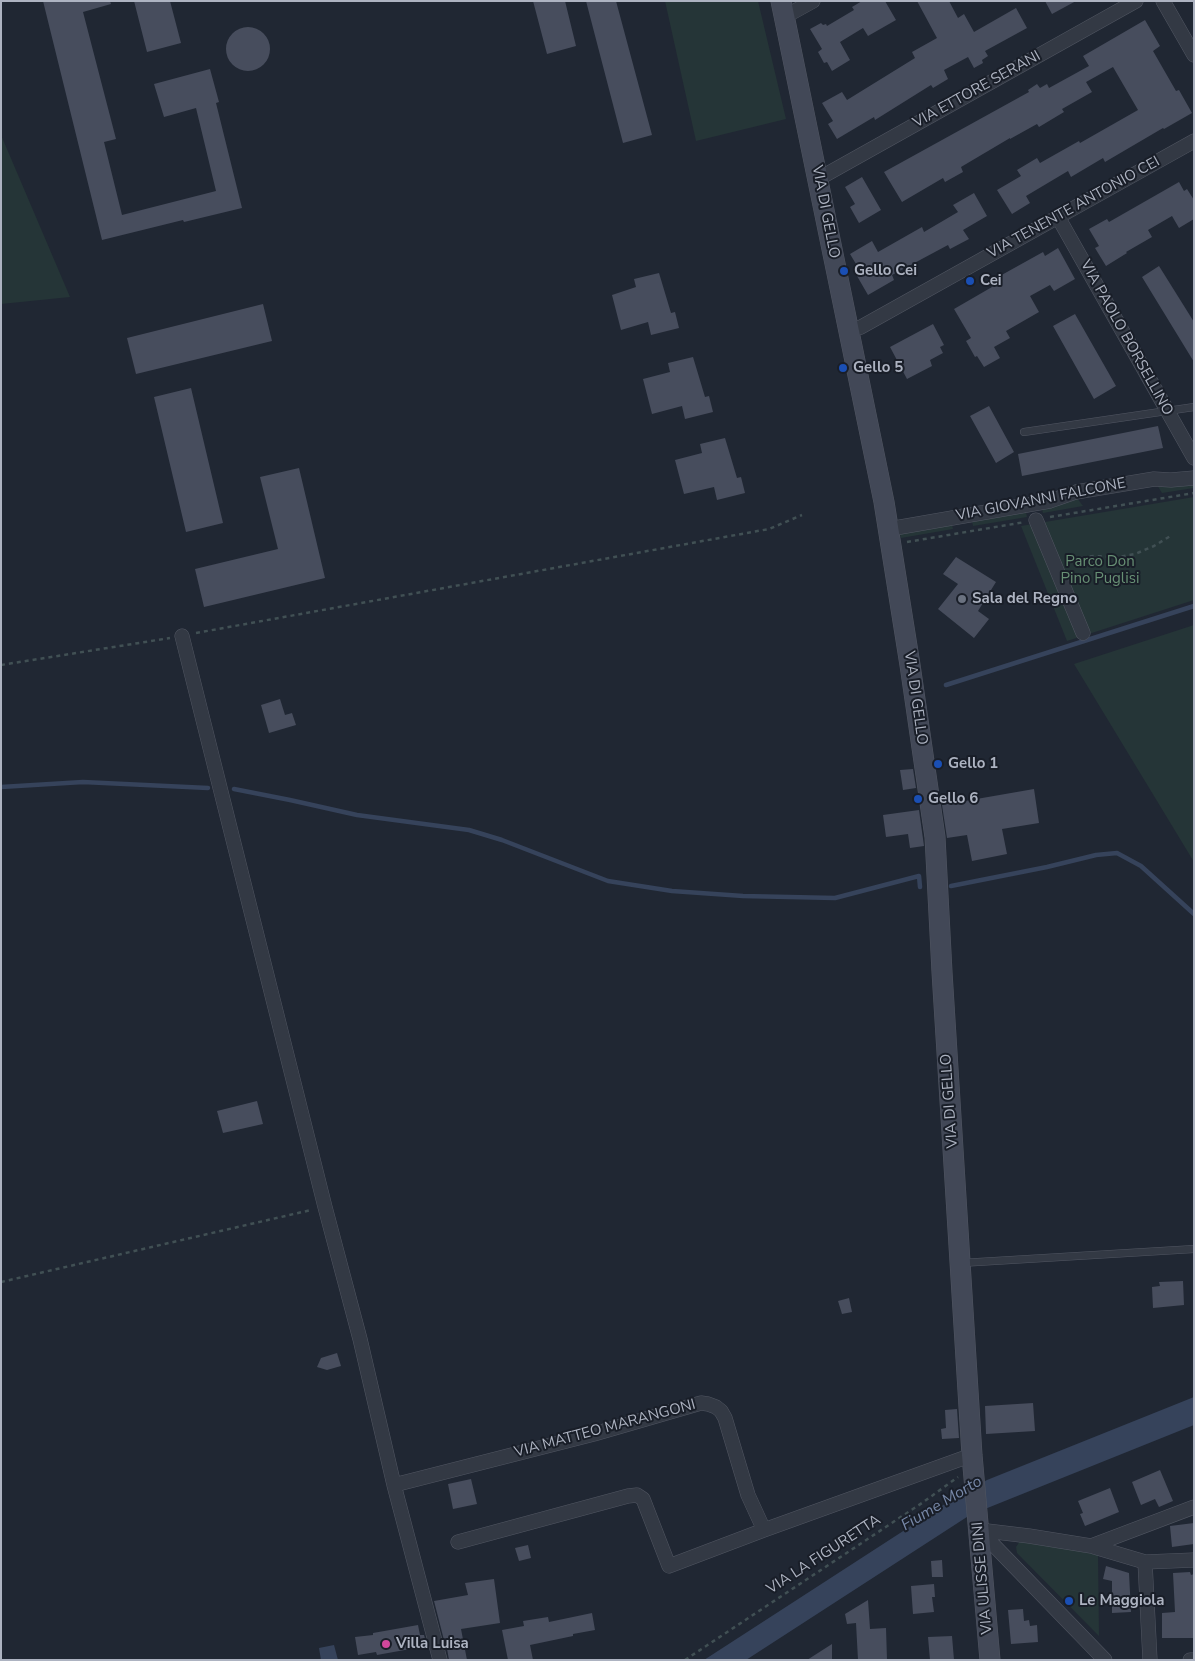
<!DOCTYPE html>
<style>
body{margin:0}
#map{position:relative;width:1195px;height:1661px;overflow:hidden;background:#202733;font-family:"Nunito Sans",sans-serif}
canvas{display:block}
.frame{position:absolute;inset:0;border:2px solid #adb3c1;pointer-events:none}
</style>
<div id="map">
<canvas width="1195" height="1661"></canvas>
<div class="frame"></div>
</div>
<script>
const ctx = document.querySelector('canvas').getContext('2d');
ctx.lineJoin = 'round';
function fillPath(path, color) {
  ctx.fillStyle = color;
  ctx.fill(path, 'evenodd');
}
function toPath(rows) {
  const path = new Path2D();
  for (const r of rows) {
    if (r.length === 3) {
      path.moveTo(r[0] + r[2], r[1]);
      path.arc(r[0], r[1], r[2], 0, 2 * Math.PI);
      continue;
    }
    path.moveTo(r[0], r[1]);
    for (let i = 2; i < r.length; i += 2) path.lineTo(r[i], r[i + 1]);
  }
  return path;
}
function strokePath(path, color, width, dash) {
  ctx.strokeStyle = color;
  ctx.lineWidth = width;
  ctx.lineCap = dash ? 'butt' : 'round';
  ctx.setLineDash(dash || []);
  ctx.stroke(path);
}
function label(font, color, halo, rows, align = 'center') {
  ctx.font = font + ' "Nunito Sans",sans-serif';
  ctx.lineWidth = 4;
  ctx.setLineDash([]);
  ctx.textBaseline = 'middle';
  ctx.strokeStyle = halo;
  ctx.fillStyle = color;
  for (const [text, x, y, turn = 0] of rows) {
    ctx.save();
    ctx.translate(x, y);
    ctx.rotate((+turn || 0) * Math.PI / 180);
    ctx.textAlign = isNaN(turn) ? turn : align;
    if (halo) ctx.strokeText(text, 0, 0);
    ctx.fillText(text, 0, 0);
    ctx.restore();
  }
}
const green = toPath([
 [665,1,758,1,786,119,696,141],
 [1,135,70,297,1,304],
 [1194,483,1194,488,1162,493,1157,485],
 [1194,497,1194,600,1067,641,1021,526],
 [1077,498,1083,506,1043,513,1042,509],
 [1026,512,1027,517,973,526,972,521],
 [952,525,953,529,901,538,900,534],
 [1194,625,1194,862,1074,664],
 [1020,1541,1033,1541,1098,1555,1099,1636,1017,1553,1016,1547]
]);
const water = toPath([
 [1194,1397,1194,1425,970,1515,746,1660,704,1660,948,1502,987,1480],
 [334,1645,338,1660,321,1660,319,1648]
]);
const stream = toPath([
 [946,685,1194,606],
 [1,787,83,782,208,788],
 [234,789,290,800,357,815,469,830,502,840,608,881,672,891,743,896,835,898,919,876,920,887],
 [951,886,1047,867,1096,855,1117,853,1141,866,1194,914]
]);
const building = toPath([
 [43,1,110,1,111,4,83,12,116,139,104,142,122,215,216,191,196,108,164,117,154,84,210,69,219,102,216,103,242,208,184,222,183,220,102,240],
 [134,1,170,1,181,43,147,52],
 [533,1,565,1,576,46,547,54],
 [586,1,616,1,652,135,623,143],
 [862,1,885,1,896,20,868,36,863,28,840,42,850,60,832,71,827,62,824,63,818,52,822,49,810,29,821,23,823,25,826,24,827,26,854,10,852,7],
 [917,1,949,1,958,18,964,14,974,32,1016,8,1027,28,985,51,988,56,982,60,983,63,974,68,968,57,944,70,948,79,933,88,931,85,875,120,874,117,837,139,828,124,833,121,822,103,842,92,847,100,915,58,912,52,937,38],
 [1045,1,1076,1,1052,14],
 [1145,20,1160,46,1153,51,1176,91,1179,90,1192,113,1164,129,1163,128,1105,162,1103,158,1071,177,1068,171,1026,196,1030,203,1012,214,997,190,1021,176,1017,170,1037,158,1040,163,1079,141,1080,143,1138,110,1113,67,1086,82,1092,92,1062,109,1064,112,1039,127,1037,124,1010,139,1010,138,961,167,963,172,945,182,943,178,902,202,884,172,1029,92,1028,90,1037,84,1040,88,1047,84,1049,88,1089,66,1083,56],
 [248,49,22],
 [862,177,881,210,859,223,850,207,855,204,845,187],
 [1179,182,1184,191,1187,189,1194,200,1194,219,1179,228,1172,216,1148,230,1152,237,1126,252,1127,253,1106,266,1095,248,1099,246,1089,229,1107,219,1109,222],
 [974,193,987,216,963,230,969,239,950,249,948,245,892,275,894,280,868,295,857,276,862,274,850,254,872,241,878,252,922,227,924,232,958,212,953,205],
 [1058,248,1075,279,1054,291,1050,285,1030,296,1039,312,1006,331,1010,338,994,347,1000,358,984,367,977,356,975,357,966,341,971,338,954,309,992,287,989,282,1043,252,1045,256],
 [1159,266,1194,322,1194,362,1142,277],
 [659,273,671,313,675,312,679,328,651,335,648,322,621,330,612,295,636,287,634,279],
 [263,304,272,341,136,374,127,338],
 [1075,314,1116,386,1094,399,1053,326],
 [933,324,944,345,940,347,943,353,930,360,932,366,907,379,890,347],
 [693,357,705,397,709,396,713,412,685,419,682,406,652,414,643,379,670,372,668,363],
 [191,388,223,523,186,532,154,397],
 [989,406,1014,452,996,463,970,416],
 [1158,426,1163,448,1022,476,1018,454],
 [725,438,737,478,741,477,745,493,717,500,714,487,684,494,675,460,702,453,700,444],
 [299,468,325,578,204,607,195,569,278,549,260,477],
 [956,557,996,582,978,611,989,619,974,638,938,609,958,584,943,574],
 [280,699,285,715,292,713,296,725,269,733,261,705],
 [913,769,916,788,903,790,900,770],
 [1034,789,1039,823,1002,829,1007,854,972,861,967,835,947,838,942,805],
 [919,810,924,846,910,848,908,834,886,837,883,815],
 [257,1101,263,1124,223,1133,217,1111],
 [1183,1281,1184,1305,1153,1308,1152,1287,1160,1286,1159,1282],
 [849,1298,852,1312,842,1314,838,1301],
 [337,1353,341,1366,327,1370,317,1367,321,1358],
 [1033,1403,1035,1431,986,1434,985,1406],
 [957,1409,959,1438,942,1439,941,1429,946,1428,945,1410],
 [1160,1470,1173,1501,1159,1507,1155,1499,1141,1505,1132,1482],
 [471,1479,477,1504,453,1509,448,1484],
 [1110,1488,1119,1512,1085,1526,1080,1514,1083,1513,1078,1501],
 [1194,1523,1194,1544,1172,1547,1170,1526],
 [528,1545,531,1558,519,1561,515,1548],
 [942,1560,943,1577,932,1577,931,1561],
 [1106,1566,1129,1573,1131,1612,1112,1613,1112,1581,1103,1579],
 [1190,1572,1191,1575,1194,1574,1194,1638,1162,1638,1162,1613,1175,1612,1173,1573],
 [494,1579,500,1623,461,1629,467,1660,449,1660,446,1643,445,1644,434,1601,468,1595,465,1583],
 [934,1584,935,1597,932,1597,934,1612,913,1614,911,1586],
 [868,1600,870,1629,886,1628,887,1660,858,1660,856,1623,847,1624,845,1614],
 [1023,1609,1024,1621,1029,1620,1030,1626,1037,1625,1038,1642,1011,1644,1008,1610],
 [592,1613,595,1630,573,1634,573,1636,530,1645,533,1660,508,1660,502,1630,524,1626,523,1621,548,1617,549,1622],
 [418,1625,420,1635,424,1635,427,1646,377,1655,376,1652,358,1655,355,1637,373,1635,373,1633],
 [952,1636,954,1660,930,1660,928,1637],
 [832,1644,832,1660,807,1660]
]);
const path = toPath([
 [1050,517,1194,493],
 [907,542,1025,522],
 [1066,560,1094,556,1118,557,1135,554,1154,546,1172,535],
 [196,633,769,529,802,515],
 [1,665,170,638],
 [1,1282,311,1210],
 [685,1660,922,1503,958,1477]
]);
const lane = toPath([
 [1024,432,1194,407],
 [961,1263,1194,1249]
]);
const street = toPath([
 [1163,1,1194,55],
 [784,17,813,1],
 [818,179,1136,1],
 [1058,217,1194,458],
 [848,331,861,327,1194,141],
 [1036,520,1083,633],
 [889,529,1050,501,1076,492,1154,479,1171,480,1194,478],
 [182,636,325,1207,360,1339,394,1485,440,1660],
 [394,1485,594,1434,701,1403,708,1404,716,1407,721,1411,725,1418,748,1495,764,1530],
 [979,1530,1029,1536,1091,1546,1145,1562,1194,1560],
 [979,1530,1105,1660],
 [458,1542,628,1496,637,1495,643,1499,669,1566,764,1530,972,1455],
 [1091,1546,1194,1507],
 [1145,1562,1150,1660],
 [1190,1660,1194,1660]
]);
const secondary = toPath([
 [781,1,884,502,910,665,935,837,942,972,972,1455,990,1660]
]);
const markers = [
 [844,271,5,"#1a4fb4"],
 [970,281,5,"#1a4fb4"],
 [843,368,5,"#1a4fb4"],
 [962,599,5,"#6b7280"],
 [938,764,5,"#1a4fb4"],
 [918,799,5,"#1a4fb4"],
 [1069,1601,5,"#1a4fb4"],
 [386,1644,5,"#d1479c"]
];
const streetNames = [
 ["VIA ETTORE SERANI",977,90,-29],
 ["VIA TENENTE ANTONIO CEI",1074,208,-29],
 ["VIA DI GELLO",825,212,79],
 ["VIA PAOLO BORSELLINO",1126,338,61],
 ["VIA GIOVANNI FALCONE",1041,500,-11],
 ["VIA DI GELLO",915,698,82],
 ["VIA DI GELLO",950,1101,-94],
 ["VIA MATTEO MARANGONI",605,1429,-15],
 ["VIA LA FIGURETTA",824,1555,-33],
 ["VIA ULISSE DINI",983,1578,-95]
];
const poiNames = [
 ["Gello Cei",854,271],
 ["Cei",980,281],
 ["Gello 5",853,368],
 ["Sala del Regno",972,599],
 ["Gello 1",948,764],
 ["Gello 6",928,799],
 ["Le Maggiola",1079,1601],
 ["Villa Luisa",396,1644]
];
const parkNames = [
 ["Parco Don",1100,562],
 ["Pino Puglisi",1100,579]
];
const waterNames = [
 ["Fiume Morto",942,1504,-31]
];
fillPath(green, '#253537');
fillPath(water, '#36435b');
strokePath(stream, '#36435b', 4.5);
fillPath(building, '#474d5d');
strokePath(lane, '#515662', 8);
strokePath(street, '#515662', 15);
strokePath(secondary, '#515662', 21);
strokePath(path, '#415054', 2.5, [4, 4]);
strokePath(lane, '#333944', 7);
strokePath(street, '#333944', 14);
strokePath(secondary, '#424857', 20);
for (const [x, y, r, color] of markers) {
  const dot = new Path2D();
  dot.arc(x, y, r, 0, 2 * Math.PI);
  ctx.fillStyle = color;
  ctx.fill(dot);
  strokePath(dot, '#191e28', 2);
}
label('15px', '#adb3c1', '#191e28', streetNames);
label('bold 15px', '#adb3c1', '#191e28', poiNames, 'left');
label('15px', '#678f74', '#191e28', parkNames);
label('italic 16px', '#7788a8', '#191e28', waterNames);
</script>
